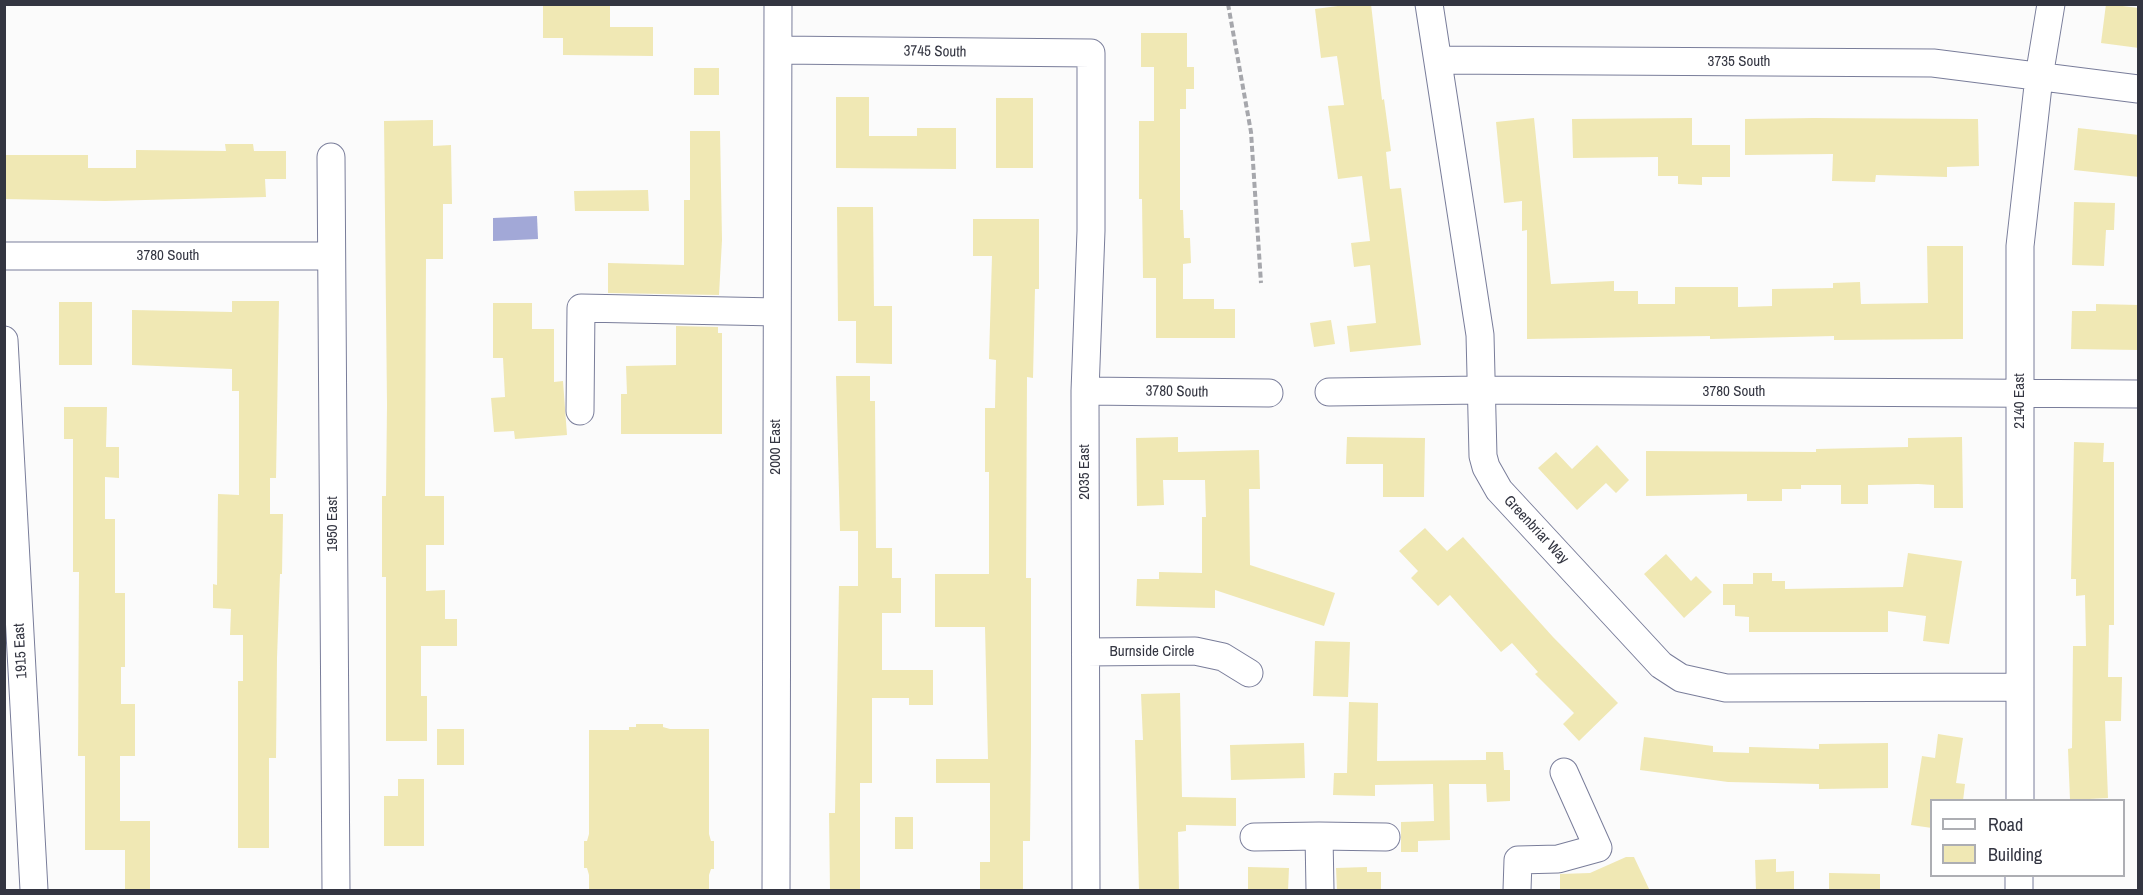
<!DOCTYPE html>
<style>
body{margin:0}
#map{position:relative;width:2143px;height:895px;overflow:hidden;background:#fbfbfb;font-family:"Archivo Narrow",sans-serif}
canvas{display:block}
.frame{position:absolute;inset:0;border:6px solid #333541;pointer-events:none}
.legend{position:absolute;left:1930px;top:799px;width:195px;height:78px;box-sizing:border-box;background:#fff;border:2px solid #adaeb3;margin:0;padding:8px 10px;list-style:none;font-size:18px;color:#333541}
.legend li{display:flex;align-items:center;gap:12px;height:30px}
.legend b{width:30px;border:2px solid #adaeb3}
</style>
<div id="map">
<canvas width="2143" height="895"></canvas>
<div class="frame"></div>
<ul class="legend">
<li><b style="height:8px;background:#fff"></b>Road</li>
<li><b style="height:16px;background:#f0e8b4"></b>Building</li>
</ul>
</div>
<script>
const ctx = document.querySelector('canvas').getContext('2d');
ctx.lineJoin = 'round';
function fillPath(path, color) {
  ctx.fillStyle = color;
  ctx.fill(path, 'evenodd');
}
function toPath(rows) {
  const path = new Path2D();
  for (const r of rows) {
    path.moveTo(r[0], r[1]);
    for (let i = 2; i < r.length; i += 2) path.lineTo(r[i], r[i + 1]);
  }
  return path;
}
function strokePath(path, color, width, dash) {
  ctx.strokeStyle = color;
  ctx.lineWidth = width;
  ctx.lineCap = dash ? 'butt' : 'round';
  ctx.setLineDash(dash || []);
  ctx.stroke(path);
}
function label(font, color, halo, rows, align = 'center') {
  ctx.font = font + ' "Archivo Narrow",sans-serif';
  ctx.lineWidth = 4.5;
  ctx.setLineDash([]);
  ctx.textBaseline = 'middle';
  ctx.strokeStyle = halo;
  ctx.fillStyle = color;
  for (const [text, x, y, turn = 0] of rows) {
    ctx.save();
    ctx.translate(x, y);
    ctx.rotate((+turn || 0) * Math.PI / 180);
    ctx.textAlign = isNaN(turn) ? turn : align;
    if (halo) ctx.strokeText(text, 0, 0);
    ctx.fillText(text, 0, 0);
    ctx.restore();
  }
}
const water = toPath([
 [537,216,538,239,493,241,493,218]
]);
const building = toPath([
 [543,4,610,4,610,27,653,27,653,56,563,55,563,38,543,38],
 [1353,4,1371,4,1382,100,1384,99,1391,151,1386,152,1390,189,1401,188,1421,345,1350,352,1347,326,1376,323,1370,265,1354,267,1351,243,1370,241,1362,176,1338,179,1328,106,1344,105,1337,56,1321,58,1315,9],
 [2106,4,2139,8,2139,48,2101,43],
 [1141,33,1187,33,1187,67,1194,67,1194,89,1186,89,1186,109,1180,109,1180,210,1183,210,1184,238,1190,238,1191,263,1183,264,1183,299,1214,299,1214,309,1235,309,1235,338,1156,338,1156,278,1143,278,1142,199,1139,199,1139,121,1154,121,1154,67,1141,67],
 [694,68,719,68,719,95,694,95],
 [836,97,869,97,869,136,917,136,917,128,956,128,956,169,836,168],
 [996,98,1033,98,1033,168,996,168],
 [1534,118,1551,284,1614,281,1614,291,1638,291,1638,304,1675,304,1675,287,1738,287,1738,307,1772,306,1772,289,1833,288,1833,283,1860,282,1861,304,1928,303,1927,246,1963,246,1963,339,1834,340,1834,336,1710,339,1710,336,1527,339,1527,230,1522,231,1522,201,1504,203,1496,122],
 [1692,118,1692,145,1730,145,1730,177,1702,177,1702,185,1678,184,1678,176,1658,176,1658,157,1573,158,1572,119],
 [1814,118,1978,119,1979,166,1947,167,1947,177,1876,175,1875,182,1832,181,1833,154,1745,155,1745,119],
 [433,120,433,146,451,145,452,204,443,204,443,259,426,259,425,496,444,496,444,545,426,545,426,591,445,590,445,619,457,619,457,646,421,646,421,696,427,696,427,741,386,741,386,577,382,577,382,496,386,496,387,405,384,121],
 [2078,128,2139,135,2139,177,2074,170],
 [690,131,720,131,722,240,719,295,608,293,608,263,684,265,684,200,690,200],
 [225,144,253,144,254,151,286,151,286,179,265,179,266,197,105,201,4,199,4,155,88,155,88,168,136,168,136,150,226,151],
 [648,190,649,211,575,211,574,191],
 [2074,202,2115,203,2114,230,2106,230,2104,266,2072,265],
 [837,207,873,207,874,306,892,306,892,364,856,363,856,321,838,321],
 [973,219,1039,219,1039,289,1035,289,1033,378,1027,377,1026,578,1031,578,1031,746,1030,841,1023,841,1023,891,980,891,980,862,990,862,990,783,936,783,936,759,988,759,985,627,935,627,935,574,989,574,989,472,985,472,985,408,995,408,996,360,989,359,992,256,973,256],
 [232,301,279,301,276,478,270,478,270,514,283,514,282,574,280,574,277,658,276,758,269,758,269,848,238,848,238,681,243,681,243,635,230,635,231,609,213,608,213,584,217,585,218,494,239,495,239,391,232,391,232,369,132,365,132,310,232,312],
 [59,302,92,302,92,365,59,365],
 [493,303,532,303,532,329,554,329,554,382,563,381,567,435,515,439,514,431,494,432,491,398,505,397,503,358,493,358],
 [2096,304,2139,305,2139,350,2071,349,2072,311,2096,311],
 [1331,320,1335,344,1314,347,1310,323],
 [676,326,718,327,718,333,722,333,722,434,621,434,621,394,627,394,626,366,676,365],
 [836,376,870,376,870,401,875,401,876,548,892,548,892,578,901,578,901,613,882,613,882,670,933,670,933,705,909,705,909,698,872,698,872,783,860,783,860,891,830,891,829,813,835,813,839,586,858,586,858,531,840,531],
 [64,407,107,407,106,447,119,447,119,478,105,477,105,519,115,519,115,593,125,593,125,667,121,667,121,704,135,704,135,756,120,756,120,821,150,821,150,891,125,891,125,850,85,850,85,756,78,756,79,572,73,572,73,439,64,439],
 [1178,437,1178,452,1259,450,1260,489,1249,489,1250,565,1335,593,1324,626,1215,590,1215,608,1136,606,1137,579,1159,579,1159,572,1202,573,1202,517,1206,517,1205,480,1163,480,1164,505,1137,506,1136,438],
 [1347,437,1425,438,1424,497,1383,497,1383,464,1346,464],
 [1962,437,1963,508,1934,508,1934,485,1918,484,1868,485,1868,504,1841,504,1841,485,1801,485,1801,489,1782,489,1782,501,1747,501,1747,494,1646,496,1646,451,1816,452,1816,449,1908,447,1908,438],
 [2074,442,2104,443,2103,462,2114,462,2114,625,2109,625,2108,677,2122,677,2121,721,2105,721,2108,798,2070,800,2068,749,2072,748,2073,646,2086,646,2085,595,2076,596,2076,579,2071,579],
 [1597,445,1629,480,1616,493,1606,483,1577,510,1538,468,1556,452,1572,469],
 [1425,528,1447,551,1463,537,1553,637,1618,703,1579,741,1563,724,1574,713,1535,674,1538,672,1512,643,1501,652,1450,595,1438,606,1411,578,1418,571,1399,551],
 [1908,553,1962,561,1949,644,1923,641,1926,616,1888,611,1888,632,1749,632,1749,617,1735,616,1735,605,1723,605,1723,584,1753,584,1753,573,1772,573,1772,581,1785,581,1785,589,1903,587],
 [1666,554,1691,581,1696,576,1712,592,1684,618,1644,574],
 [1315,641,1350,642,1348,697,1313,696],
 [1180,693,1182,797,1236,798,1236,826,1186,825,1186,831,1178,832,1179,891,1139,891,1135,740,1143,740,1141,694],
 [1349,702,1378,703,1377,761,1486,760,1486,752,1503,752,1504,770,1510,770,1510,801,1487,802,1486,784,1449,784,1450,840,1418,841,1418,852,1401,852,1401,822,1434,821,1433,784,1375,785,1375,796,1333,795,1334,773,1347,773],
 [636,724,663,724,663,727,670,729,709,729,709,834,711,841,714,841,714,869,711,869,709,875,709,891,589,891,589,875,587,868,584,868,584,841,587,841,589,834,589,730,629,730,629,727,636,727],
 [437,729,464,729,464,765,437,765],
 [1938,734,1963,738,1956,783,1965,784,1963,801,1932,801,1932,828,1911,825,1922,756,1935,758],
 [1644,737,1713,746,1713,752,1749,753,1749,747,1819,749,1819,744,1888,743,1888,788,1819,789,1819,784,1728,782,1640,770],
 [1304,743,1305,778,1231,780,1230,745],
 [398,779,424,779,424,846,384,846,384,796,398,796],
 [895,817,913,817,913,849,895,849],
 [1626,857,1634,857,1650,891,1560,891,1560,874,1590,873],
 [1776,859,1776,872,1794,871,1794,891,1756,891,1755,860],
 [1248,867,1289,868,1288,891,1248,891],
 [1367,867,1367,872,1381,872,1381,891,1337,891,1336,868],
 [1829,873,1880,874,1880,891,1829,891]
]);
const path = toPath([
 [1228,4,1251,132,1261,283]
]);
const minor = toPath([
 [1429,4,1480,335,1483,456,1486,467,1499,490,1661,665,1681,678,1726,688,2020,687],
 [778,50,1091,53,1091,231,1085,391,1086,890],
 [1438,60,1933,63,2138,89],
 [331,157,336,890],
 [4,256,331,256],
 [4,340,34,890],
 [1085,391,1269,393],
 [1329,392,1481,390,2138,394],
 [580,411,581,308,777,312],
 [1086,652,1195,651,1223,657,1249,673],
 [2020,800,2020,246,2039,77,2051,4],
 [1319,836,1386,837],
 [1254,837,1319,836,1320,890],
 [776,890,778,4],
 [1517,890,1518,860,1558,859,1598,848,1564,772],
 [2019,890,2019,876]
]);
const streetNames = [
 ["3745 South",935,52,1],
 ["3735 South",1739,62],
 ["3780 South",168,256],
 ["3780 South",1177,392,1],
 ["3780 South",1734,392],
 ["2140 East",2020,401,-90],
 ["2000 East",776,447,-90],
 ["2035 East",1085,472,-90],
 ["1950 East",333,524,-90],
 ["Greenbriar Way",1536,530,47],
 ["1915 East",21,651,-93],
 ["Burnside Circle",1152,652]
];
fillPath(water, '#a2a8d7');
fillPath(building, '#f0e8b4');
strokePath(minor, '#797d9a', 29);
strokePath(path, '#a6a7ac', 4, [6, 3]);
strokePath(minor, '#fff', 27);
label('15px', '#333541', '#fff', streetNames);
</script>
